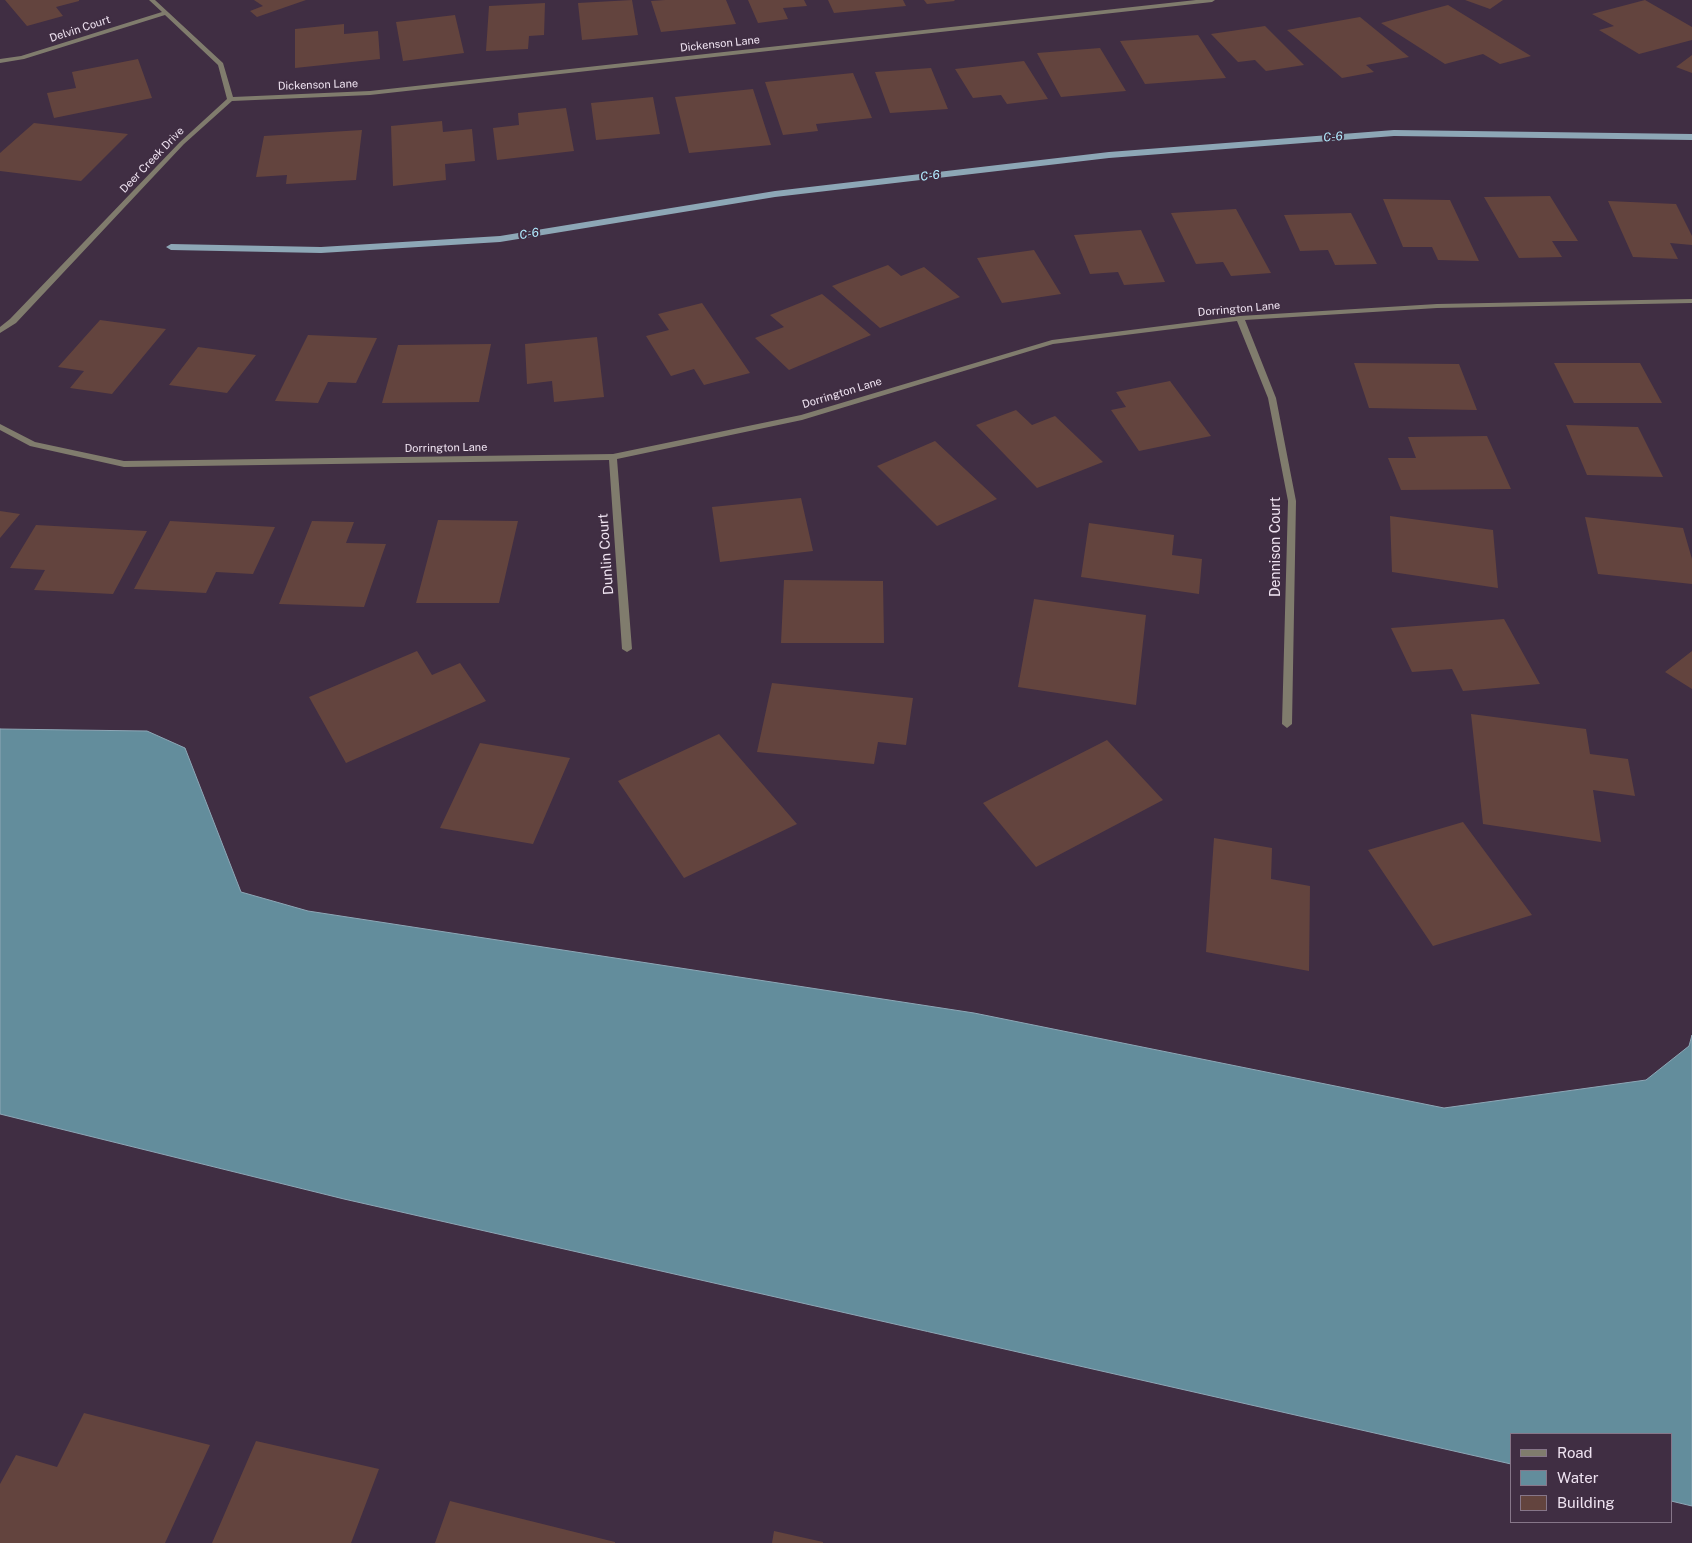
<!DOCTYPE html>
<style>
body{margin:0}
#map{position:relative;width:1692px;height:1543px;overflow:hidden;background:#402e43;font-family:"Public Sans",sans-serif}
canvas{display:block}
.legend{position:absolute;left:1510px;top:1433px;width:162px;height:90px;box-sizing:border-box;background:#402e43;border:1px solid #867689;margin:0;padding:6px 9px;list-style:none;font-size:15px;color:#efe3f1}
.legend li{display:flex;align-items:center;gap:10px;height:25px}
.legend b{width:25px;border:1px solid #867689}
</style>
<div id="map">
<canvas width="1692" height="1543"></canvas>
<ul class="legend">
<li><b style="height:6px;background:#807c6d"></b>Road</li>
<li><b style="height:14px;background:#638d9c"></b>Water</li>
<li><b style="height:14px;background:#63443e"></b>Building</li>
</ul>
</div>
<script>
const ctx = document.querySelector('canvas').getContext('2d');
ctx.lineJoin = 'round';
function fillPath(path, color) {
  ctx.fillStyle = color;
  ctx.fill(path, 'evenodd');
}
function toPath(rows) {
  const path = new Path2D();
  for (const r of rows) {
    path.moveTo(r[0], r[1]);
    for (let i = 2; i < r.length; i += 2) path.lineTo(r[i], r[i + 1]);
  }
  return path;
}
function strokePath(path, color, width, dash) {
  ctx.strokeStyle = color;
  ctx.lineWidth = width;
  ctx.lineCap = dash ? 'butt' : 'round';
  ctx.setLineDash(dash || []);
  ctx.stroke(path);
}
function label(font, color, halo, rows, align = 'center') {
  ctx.font = font + ' "Public Sans",sans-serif';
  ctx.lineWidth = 4;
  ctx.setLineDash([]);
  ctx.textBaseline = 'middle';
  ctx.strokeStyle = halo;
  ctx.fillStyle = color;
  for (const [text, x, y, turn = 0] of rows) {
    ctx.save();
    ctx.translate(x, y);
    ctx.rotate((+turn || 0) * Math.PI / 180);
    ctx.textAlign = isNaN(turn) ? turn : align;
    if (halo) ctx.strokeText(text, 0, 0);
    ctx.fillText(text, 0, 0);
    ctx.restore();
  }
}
const water = toPath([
 [0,729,147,731,185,748,241,892,308,911,974,1013,1444,1108,1646,1080,1689,1046,1692,1035,1692,1506,1671,1501,1671,1434,1511,1434,1511,1464,344,1199,0,1114,0,729]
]);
const stream = toPath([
 [1394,130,1692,134,1692,140,1394,136,1109,158,775,197,500,242,321,253,171,250,166,247,171,244,321,247,500,236,775,191,1109,152,1394,130]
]);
const building = toPath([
 [5,0,79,0,79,1,56,7,63,16,27,26],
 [254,0,306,0,257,17,250,11,263,6],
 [632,0,638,35,582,40,578,3],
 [665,0,726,0,736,24,661,32,651,1],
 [748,0,804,0,807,6,783,8,788,19,758,23],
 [828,0,903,0,906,6,834,13],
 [924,0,954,0,955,1,927,4],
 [1465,0,1503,0,1490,9],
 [1645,0,1692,27,1692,40,1639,54,1599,30,1614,26,1592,14],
 [545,3,544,35,529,36,528,49,486,51,489,6],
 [1448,5,1531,56,1500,64,1483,54,1445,64,1381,23],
 [455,15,464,53,403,61,396,22],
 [1360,17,1409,57,1366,65,1374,72,1342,78,1287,30],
 [344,24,344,34,378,31,380,59,295,68,295,29],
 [1265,26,1304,65,1266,71,1255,60,1238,62,1211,34],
 [1198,35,1226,78,1145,84,1120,41],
 [1100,48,1126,91,1061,97,1037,53],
 [1692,55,1692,73,1676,67],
 [138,59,152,98,54,118,47,93,76,88,72,72],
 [1024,61,1048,99,1007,104,1001,95,973,98,955,69],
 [931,68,948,109,890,113,875,72],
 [853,73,872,118,816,124,818,131,783,135,765,82],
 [753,89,771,145,689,153,675,97],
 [653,97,660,134,596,140,591,103],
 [566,108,574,151,497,160,493,128,519,125,518,113],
 [442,121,443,132,472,129,475,161,445,164,446,180,393,186,391,126],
 [34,123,128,134,81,181,0,171,0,153],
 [362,130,356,180,286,184,287,175,256,177,264,136],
 [1550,196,1578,241,1552,241,1562,257,1519,258,1484,197],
 [1383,199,1450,200,1479,261,1438,260,1432,247,1403,247],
 [1608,201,1676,204,1692,236,1692,245,1670,243,1678,259,1633,257],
 [1236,209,1271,273,1231,276,1223,262,1196,264,1171,213],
 [1351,213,1377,264,1335,265,1328,250,1300,251,1284,215],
 [1141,230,1165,282,1124,285,1118,272,1090,274,1074,235],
 [1034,250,1061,294,1002,303,977,258],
 [888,265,901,276,924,267,960,297,880,328,832,286],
 [822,294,871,335,789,370,755,338,784,327,770,315],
 [702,303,750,373,704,385,694,369,671,376,646,336,669,330,658,314],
 [100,320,166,329,112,394,70,388,84,371,58,367],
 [308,335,377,338,356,383,328,382,318,403,275,401],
 [597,337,604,397,554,402,552,381,527,384,525,344],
 [491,344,479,402,382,403,398,345],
 [198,347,256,355,227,393,169,385],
 [1354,363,1459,364,1477,410,1369,408],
 [1554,363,1640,363,1662,403,1574,403],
 [1170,381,1211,436,1139,451,1111,410,1126,407,1116,392],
 [1016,410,1032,425,1055,416,1103,462,1037,488,976,425],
 [1566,425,1638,427,1663,477,1587,475],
 [1487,436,1511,489,1401,490,1388,458,1416,458,1408,437],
 [935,441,997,499,937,526,877,466],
 [801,498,813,551,720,562,712,507],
 [0,511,20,514,0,538],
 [1390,516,1493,530,1498,588,1392,572],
 [1585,517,1683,528,1692,559,1692,584,1598,574],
 [438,520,518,521,499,603,416,603],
 [170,521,275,527,253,574,216,572,206,593,134,589],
 [312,521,354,522,346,543,386,544,364,607,279,604],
 [1089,523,1174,535,1172,555,1202,559,1199,594,1081,577],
 [36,525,147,531,113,594,34,590,45,570,10,568],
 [784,580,883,581,884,643,781,643],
 [1034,599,1146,615,1136,705,1018,687],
 [1504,619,1540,684,1463,691,1452,669,1412,672,1391,628],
 [417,651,432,675,460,663,486,701,346,763,309,697],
 [1692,651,1692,689,1665,672],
 [772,683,913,698,906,745,878,742,874,764,757,752],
 [1471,714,1586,729,1590,754,1628,759,1635,796,1593,790,1601,842,1483,824],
 [719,734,797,824,684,878,618,781],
 [1107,740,1163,800,1036,867,983,803],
 [480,743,570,758,533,844,440,828],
 [1463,822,1532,915,1433,946,1368,850],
 [1214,838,1272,848,1271,879,1310,886,1309,971,1206,952],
 [84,1413,210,1445,165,1543,0,1543,0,1484,16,1455,57,1467],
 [256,1441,379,1469,351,1543,212,1543],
 [450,1501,615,1542,615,1543,435,1543],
 [774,1531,823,1542,823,1543,772,1543]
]);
const minor = toPath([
 [149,0,155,0,223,63,233,97,370,91,1196,0,1215,0,1212,2,370,95,232,101,184,144,16,323,0,333,0,327,10,319,180,142,227,99,218,65,165,15,24,59,0,63,0,59,21,56,162,12,149,0],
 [1692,299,1692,303,1437,308,1245,320,1276,398,1296,501,1292,724,1287,728,1282,724,1288,501,1268,398,1237,321,1053,344,802,420,617,459,632,649,627,652,622,649,609,460,124,467,30,446,0,430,0,424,35,442,124,461,613,454,801,415,1052,340,1240,316,1437,304,1692,299]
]);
const farStreetnames = [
 ["Delvin Court",80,29,-18],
 ["Dickenson Lane",720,44,-6],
 ["Dickenson Lane",318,85,-2],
 ["Deer Creek Drive",152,160,-46],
 ["Dorrington Lane",1239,309,-5],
 ["Dorrington Lane",842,393,-17],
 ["Dorrington Lane",446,448,-1]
];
const farWaternames = [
 ["C-6",1333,137,-4],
 ["C-6",930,176,-7],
 ["C-6",529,234,-9]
];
const streetNames = [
 ["Dennison Court",1276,547,-90],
 ["Dunlin Court",606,554,-94]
];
fillPath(water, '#638d9c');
strokePath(water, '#8da7b6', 1);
fillPath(stream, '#8da7b6');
fillPath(building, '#63443e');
fillPath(minor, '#807c6d');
label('11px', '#efe3f1', '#402e43', farStreetnames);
label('italic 12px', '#b1ebff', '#402e43', farWaternames);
label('14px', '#efe3f1', '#402e43', streetNames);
</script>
